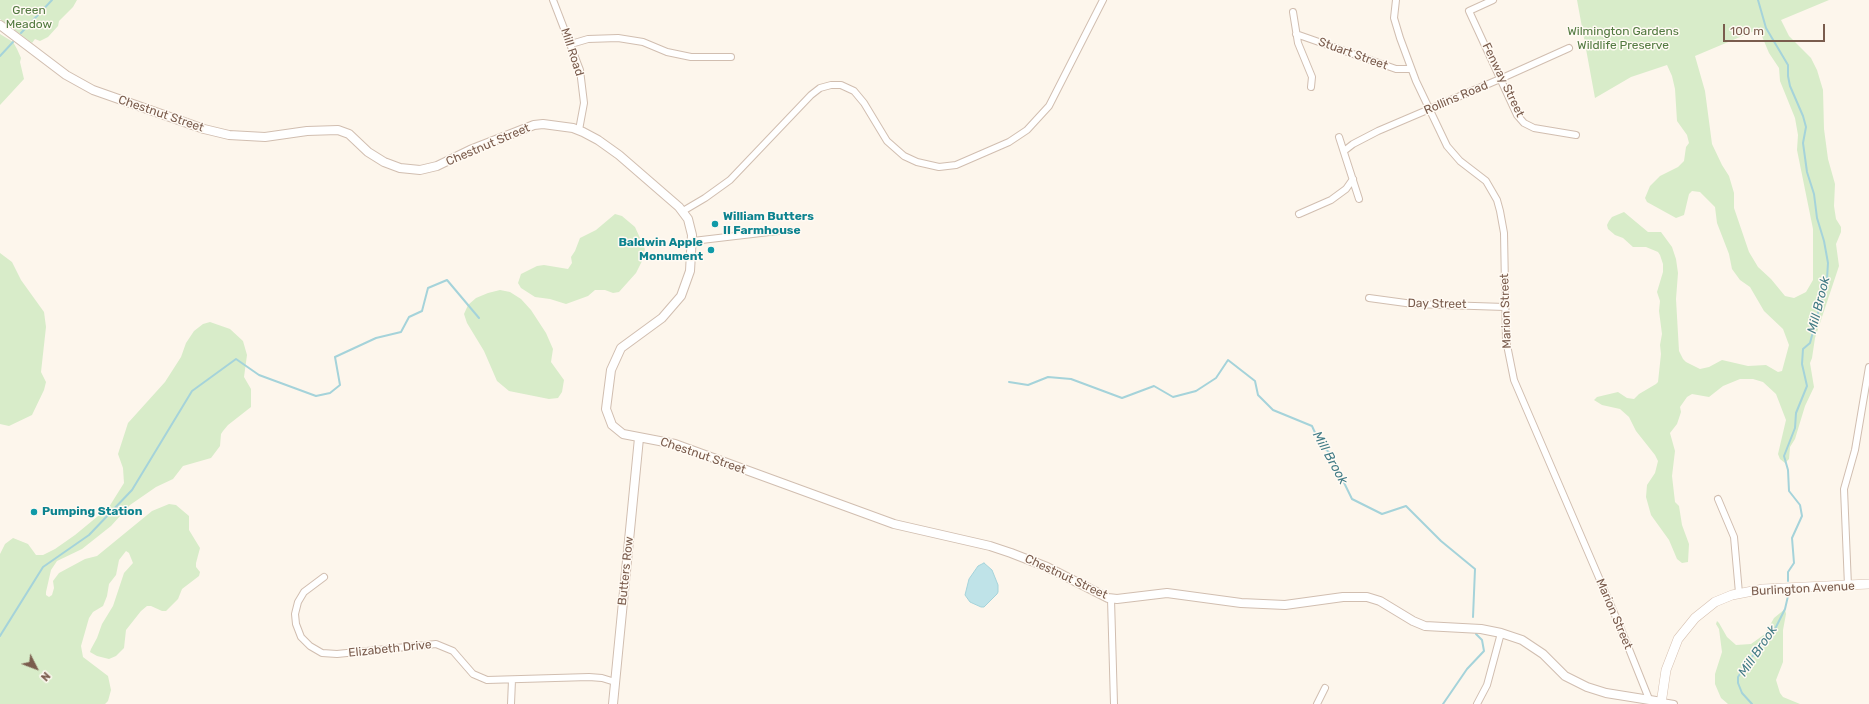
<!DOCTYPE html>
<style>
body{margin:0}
#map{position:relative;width:1869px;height:704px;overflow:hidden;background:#fdf6ec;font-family:Rubik,sans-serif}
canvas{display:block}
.north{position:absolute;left:16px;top:648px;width:40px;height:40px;-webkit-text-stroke:3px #fffaf3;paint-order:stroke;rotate:132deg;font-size:11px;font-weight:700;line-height:16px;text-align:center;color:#7a5c4d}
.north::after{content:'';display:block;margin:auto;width:14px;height:18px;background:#7a5c4d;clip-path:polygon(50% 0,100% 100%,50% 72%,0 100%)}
.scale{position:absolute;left:1723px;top:24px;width:102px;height:18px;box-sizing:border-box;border:2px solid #7a5c4d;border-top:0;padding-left:5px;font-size:12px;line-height:14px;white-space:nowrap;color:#7a5c4d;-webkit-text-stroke:3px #fffaf3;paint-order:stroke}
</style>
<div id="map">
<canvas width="1869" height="704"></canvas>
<div class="north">N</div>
<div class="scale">100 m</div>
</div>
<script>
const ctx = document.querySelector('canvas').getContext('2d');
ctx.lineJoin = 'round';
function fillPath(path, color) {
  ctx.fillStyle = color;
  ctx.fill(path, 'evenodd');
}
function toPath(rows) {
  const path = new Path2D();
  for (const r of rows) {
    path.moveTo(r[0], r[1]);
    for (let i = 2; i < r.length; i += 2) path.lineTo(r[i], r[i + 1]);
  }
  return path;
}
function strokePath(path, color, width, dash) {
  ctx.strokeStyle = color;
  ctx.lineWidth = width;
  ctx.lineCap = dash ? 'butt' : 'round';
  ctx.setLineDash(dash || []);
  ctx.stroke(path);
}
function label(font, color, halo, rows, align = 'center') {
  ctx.font = font + ' Rubik,sans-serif';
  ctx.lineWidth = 3;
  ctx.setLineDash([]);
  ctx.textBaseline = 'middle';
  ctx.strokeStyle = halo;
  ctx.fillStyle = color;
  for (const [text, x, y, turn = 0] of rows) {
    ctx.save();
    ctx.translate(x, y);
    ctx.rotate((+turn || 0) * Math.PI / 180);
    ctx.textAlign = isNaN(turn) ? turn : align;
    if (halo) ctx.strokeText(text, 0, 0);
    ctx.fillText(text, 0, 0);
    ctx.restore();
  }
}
const green = toPath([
 [0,0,77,0,73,7,59,21,58,26,48,37,40,41,35,39,32,43,0,19],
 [1577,0,1829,0,1781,20,1789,36,1811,58,1817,70,1823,90,1824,129,1828,159,1835,184,1834,206,1836,219,1841,227,1841,232,1836,244,1839,266,1815,338,1812,358,1810,363,1814,387,1805,406,1795,439,1790,447,1789,459,1785,463,1780,459,1778,454,1786,420,1776,394,1763,382,1753,379,1740,379,1723,386,1709,397,1692,394,1687,397,1680,407,1681,412,1677,424,1670,433,1675,451,1672,476,1675,502,1679,506,1682,525,1689,544,1688,562,1682,563,1677,559,1669,540,1651,515,1646,497,1647,485,1655,473,1658,461,1655,455,1636,431,1629,417,1620,409,1602,405,1594,400,1597,397,1618,392,1627,398,1634,399,1639,394,1656,384,1658,382,1661,354,1660,345,1662,334,1659,311,1660,301,1657,292,1663,272,1663,264,1660,255,1658,252,1646,247,1633,247,1623,238,1615,235,1608,229,1607,225,1609,221,1612,217,1624,212,1648,232,1661,232,1672,247,1676,259,1678,273,1676,299,1679,351,1683,359,1686,362,1700,369,1709,367,1722,360,1748,366,1766,365,1778,372,1782,371,1789,345,1783,329,1764,311,1750,287,1740,280,1732,269,1729,254,1717,223,1715,207,1700,192,1692,191,1689,194,1684,215,1676,218,1647,202,1645,198,1650,186,1660,176,1678,167,1684,161,1686,147,1689,143,1687,135,1677,121,1675,89,1672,76,1667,65,1631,77,1595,98],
 [1759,29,1769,53,1779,68,1780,81,1795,118,1798,135,1797,150,1813,229,1813,280,1806,292,1794,298,1785,296,1771,279,1758,267,1749,252,1734,208,1734,193,1729,176,1722,165,1712,144,1705,91,1695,56],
 [0,34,13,42,17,49,21,58,20,62,24,79,0,105],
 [615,214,622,216,635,227,645,249,642,261,636,273,619,292,613,293,605,290,595,290,588,296,566,304,550,299,535,297,521,288,518,283,521,274,537,266,544,265,568,269,572,263,571,257,575,251,580,238,596,230],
 [0,253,12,262,21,280,44,312,46,327,41,372,46,382,44,390,32,415,9,426,0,424],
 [500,290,510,292,521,299,531,310,546,333,553,349,551,362,564,380,562,392,558,398,549,399,509,391,497,381,484,351,467,323,464,314,468,305,476,298,488,293],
 [210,322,230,329,243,341,247,355,244,377,251,389,251,407,228,425,223,431,221,434,220,446,211,458,183,466,173,479,156,487,130,505,111,526,82,549,57,561,51,570,46,592,46,595,49,597,52,595,54,588,53,581,59,573,85,559,97,556,152,511,169,504,176,505,189,516,189,530,200,548,196,563,196,567,200,572,199,576,182,589,178,599,166,611,162,611,151,606,147,606,141,611,126,630,124,648,116,656,109,659,97,656,90,652,91,649,97,638,102,624,113,606,124,573,133,563,129,553,126,551,119,560,116,575,109,584,107,596,103,606,93,612,89,618,81,646,83,657,108,676,111,690,108,701,105,704,0,704,0,554,5,544,13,538,28,544,36,555,43,555,55,549,75,535,109,507,124,483,123,468,118,454,128,423,165,382,181,357,186,343,194,331,203,324],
 [1785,609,1786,614,1783,630,1783,662,1776,680,1780,693,1783,697,1800,704,1728,704,1721,698,1715,684,1715,674,1722,652,1719,629,1716,624,1717,621,1719,623,1727,637,1736,645,1751,644,1765,634,1774,618]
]);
const water = toPath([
 [984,563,992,570,998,585,998,592,997,594,984,607,981,607,970,602,965,595,969,579,978,566,984,563]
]);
const stream = toPath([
 [1758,0,1766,28,1788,65,1788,76,1790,86,1803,116,1806,127,1803,143,1807,172,1814,194,1817,218,1824,241,1828,263,1827,279,1810,343,1803,349,1802,364,1807,386,1796,413,1795,428,1784,456,1788,470,1789,491,1800,505,1802,516,1792,538,1794,563,1788,572,1788,581],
 [21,33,52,0],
 [0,56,13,42],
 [1009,382,1028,385,1048,377,1071,379,1122,398,1154,386,1173,397,1196,391,1216,378,1228,360,1255,381,1258,395,1273,410,1312,426,1321,446,1329,452,1352,499,1382,514,1406,506,1441,541,1475,569,1473,617],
 [0,636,43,567,89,535,132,490,192,391,236,359,259,375,316,396,330,393,340,385,335,357,376,338,401,332,409,317,422,311,428,288,447,280,479,318],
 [1443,704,1467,669,1484,651,1482,640,1476,634],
 [1752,704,1742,693,1738,683,1738,677,1749,660,1773,633,1785,609,1788,596]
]);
const minor = toPath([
 [553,0,580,70,584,103,579,130],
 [1396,0,1394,18,1400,38,1416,81,1447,146,1460,161,1486,181,1497,200,1500,211,1504,233,1506,340,1514,380,1621,629,1649,699],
 [1493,0,1469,11,1517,115,1524,123,1534,128,1576,135],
 [1293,12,1298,43,1312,77,1311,87],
 [1296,34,1396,69,1411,69],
 [571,44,588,39,618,38,643,42,667,52,691,57,731,57],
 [1339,137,1359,199],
 [1344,151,1353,144,1378,131,1500,79,1569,48],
 [683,211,705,198,730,180,811,95,820,88,831,85,841,85,854,91,864,103,887,141,904,156,917,162,939,167,956,165,1009,142,1027,130,1049,106,1103,0],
 [1299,214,1331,200,1346,189,1353,179],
 [693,241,778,231],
 [1369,298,1413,304,1505,307],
 [1718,499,1734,537,1739,593],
 [324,577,304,592,298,602,295,614,296,624,301,637,310,646,322,653,337,654,436,644,453,651,473,674,487,680,589,677,602,678,615,682],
 [1848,586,1844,489,1855,450,1869,367],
 [1111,599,1114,704],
 [1662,702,1674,704],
 [511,704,512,680],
 [1317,704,1325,688],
 [1477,704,1487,685,1501,633]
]);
const tertiary = toPath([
 [0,25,66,75,93,90,204,129,229,135,265,137,307,131,338,130,349,134,368,152,384,162,400,168,420,170,437,166,470,150,534,125,543,124,573,128,583,132,598,140,619,155,679,207,688,219,692,235,690,271,681,296,662,318,621,348,611,370,606,409,612,425,623,434,675,444,894,524,990,546,1011,553,1047,567,1108,598,1117,599,1167,593,1241,603,1285,605,1343,597,1367,597,1380,601,1413,621,1425,626,1481,629,1501,633,1522,640,1543,654,1565,676,1587,687,1606,693,1662,702],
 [613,704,639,438]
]);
const secondary = toPath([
 [1661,704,1666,670,1678,639,1695,618,1715,602,1732,595,1763,589,1869,584]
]);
const markers = [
 [715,224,4,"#0f9aa8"],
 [711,250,4,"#0f9aa8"],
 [34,512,4,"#0f9aa8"]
];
const parkNames = [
 ["Green",29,11],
 ["Meadow",29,25],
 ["Wilmington Gardens",1623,32],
 ["Wildlife Preserve",1623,46]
];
const streetNames = [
 ["Mill Road",572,52,72],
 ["Stuart Street",1353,54,20],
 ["Fenway Street",1503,80,64],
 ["Rollins Road",1456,98,-23],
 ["Chestnut Street",161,114,19],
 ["Chestnut Street",488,145,-23],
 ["Day Street",1437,304,1],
 ["Marion Street",1506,311,-92],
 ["Chestnut Street",703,456,19],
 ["Butters Row",626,571,-84],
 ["Chestnut Street",1066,577,25],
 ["Burlington Avenue",1803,589,-3],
 ["Marion Street",1614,614,67],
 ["Elizabeth Drive",390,649,-6]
];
const cultureNames = [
 ["William Butters",723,217],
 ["II Farmhouse",723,231],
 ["Baldwin Apple",703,243,"right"],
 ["Monument",703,257,"right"],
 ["Pumping Station",42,512]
];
const waterNames = [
 ["Mill Brook",1819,305,-76],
 ["Mill Brook",1330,458,61],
 ["Mill Brook",1758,651,-56]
];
fillPath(green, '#d8ecc9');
fillPath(water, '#bfe3e8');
strokePath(water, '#a5d3da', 1);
strokePath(stream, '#a5d3da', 2);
strokePath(minor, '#d1beb0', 8);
strokePath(tertiary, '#d1beb0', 10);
strokePath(secondary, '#d6c0b0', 10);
strokePath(minor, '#fff', 6);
strokePath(tertiary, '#fff', 8);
strokePath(secondary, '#fff', 9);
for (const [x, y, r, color] of markers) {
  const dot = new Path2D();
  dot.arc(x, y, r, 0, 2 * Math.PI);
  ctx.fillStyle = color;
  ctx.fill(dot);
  strokePath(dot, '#fffaf3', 1.5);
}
label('12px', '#537a41', '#fffaf3', parkNames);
label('12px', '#7a5c4d', '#fffaf3', streetNames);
label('bold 12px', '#0d838f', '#fffaf3', cultureNames, 'left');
label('italic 13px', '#437c86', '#fffaf3', waterNames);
</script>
